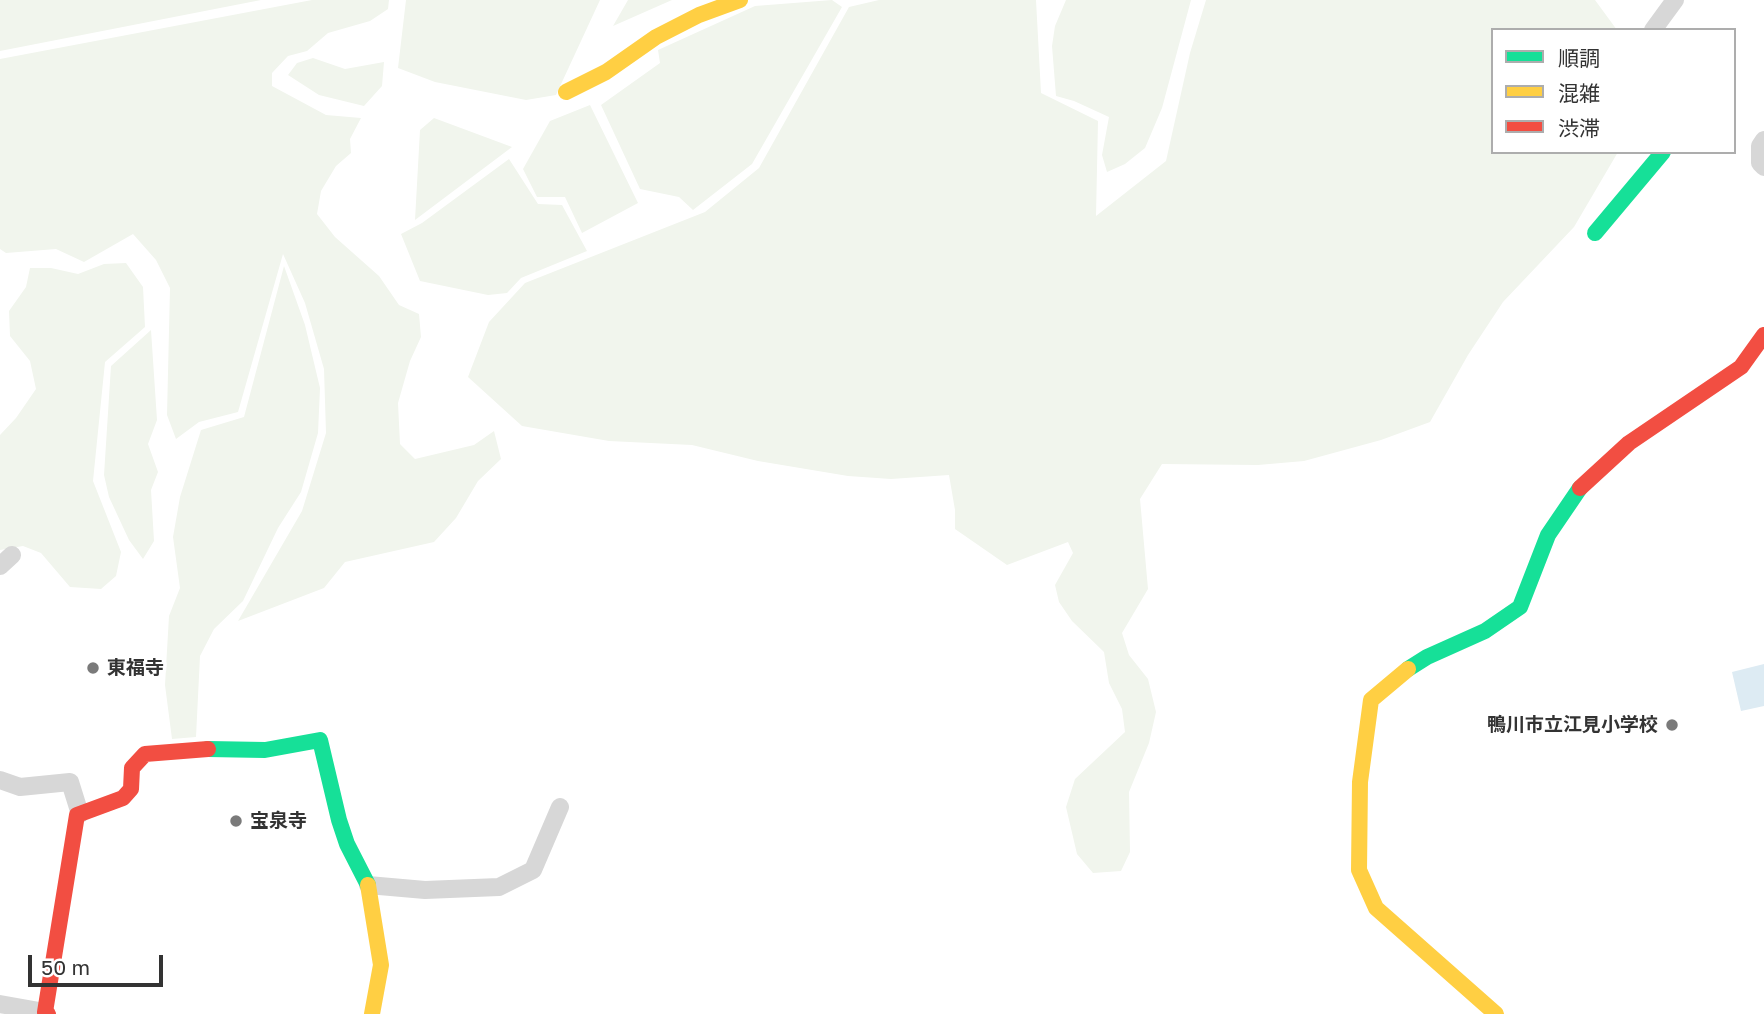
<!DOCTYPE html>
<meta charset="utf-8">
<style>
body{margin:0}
#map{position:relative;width:1764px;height:1014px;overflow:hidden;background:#fff;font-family:"Golos Text","Noto Sans JP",sans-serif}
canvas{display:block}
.legend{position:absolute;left:1491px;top:28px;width:245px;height:126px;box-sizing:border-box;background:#fff;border:2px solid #adadad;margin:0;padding:9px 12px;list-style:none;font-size:21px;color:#333}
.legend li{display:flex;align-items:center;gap:14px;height:35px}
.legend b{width:35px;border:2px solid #adadad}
.scale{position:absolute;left:28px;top:955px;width:135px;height:32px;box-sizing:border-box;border:4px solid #333;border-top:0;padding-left:9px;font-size:21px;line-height:24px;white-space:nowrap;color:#333;-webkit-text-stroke:5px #fff;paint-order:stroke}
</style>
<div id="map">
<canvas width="1764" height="1014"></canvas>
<ul class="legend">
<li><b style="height:9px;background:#16e098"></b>順調</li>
<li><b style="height:9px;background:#ffcf43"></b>混雑</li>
<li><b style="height:9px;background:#f24e42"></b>渋滞</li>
</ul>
<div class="scale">50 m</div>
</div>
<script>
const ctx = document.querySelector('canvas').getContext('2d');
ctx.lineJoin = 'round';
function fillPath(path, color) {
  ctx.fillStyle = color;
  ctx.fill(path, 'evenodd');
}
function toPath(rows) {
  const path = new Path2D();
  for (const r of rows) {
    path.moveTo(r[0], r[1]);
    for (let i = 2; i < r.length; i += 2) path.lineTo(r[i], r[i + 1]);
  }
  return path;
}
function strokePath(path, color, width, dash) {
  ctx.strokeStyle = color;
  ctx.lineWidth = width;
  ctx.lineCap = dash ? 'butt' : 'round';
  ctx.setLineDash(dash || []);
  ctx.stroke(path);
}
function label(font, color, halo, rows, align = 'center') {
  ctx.font = font + ' "Golos Text","Noto Sans JP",sans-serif';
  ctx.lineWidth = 7;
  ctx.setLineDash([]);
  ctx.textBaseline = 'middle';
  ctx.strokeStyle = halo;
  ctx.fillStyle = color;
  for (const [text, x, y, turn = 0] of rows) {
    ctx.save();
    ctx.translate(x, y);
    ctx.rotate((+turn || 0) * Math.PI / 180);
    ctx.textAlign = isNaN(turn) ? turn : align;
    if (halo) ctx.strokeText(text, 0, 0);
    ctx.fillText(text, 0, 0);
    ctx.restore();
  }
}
const green = toPath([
 [0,0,261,0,0,51],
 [312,0,389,0,388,9,370,21,328,33,307,51,288,56,272,73,272,86,326,115,361,118,350,139,351,153,336,166,321,191,317,214,335,237,379,276,399,305,419,314,421,337,410,361,398,403,400,444,415,459,474,445,494,431,501,459,478,481,456,518,434,542,345,562,324,588,238,621,302,511,326,433,324,369,305,303,283,254,238,412,199,422,176,439,167,415,170,288,156,260,133,234,84,262,56,249,6,253,0,249,0,59],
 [406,0,600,0,556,95,526,100,435,82,398,68],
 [628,0,672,0,613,26],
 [832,0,842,7,752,164,693,210,679,197,640,189,601,105,660,63,658,50,755,6],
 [879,0,1036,0,1041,93,1098,121,1096,216,1166,161,1190,53,1206,0,1595,0,1617,30,1493,30,1493,152,1618,152,1574,227,1503,302,1468,355,1430,422,1381,440,1304,461,1258,465,1162,464,1140,499,1148,589,1122,633,1129,655,1148,679,1156,712,1149,743,1129,792,1130,852,1121,871,1093,873,1077,854,1066,807,1075,779,1125,732,1122,709,1109,683,1104,652,1072,621,1059,602,1055,585,1073,553,1068,542,1007,565,955,529,955,510,949,475,891,479,848,476,758,461,692,445,609,441,522,426,468,377,489,322,525,283,705,212,759,168,849,7],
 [1066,0,1191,0,1162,108,1145,148,1125,164,1107,172,1102,155,1109,117,1074,101,1056,96,1052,46,1055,26],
 [313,58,345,69,384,62,382,86,364,106,319,95,288,75,297,63],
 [590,105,638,203,582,233,565,197,537,197,523,169,550,121],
 [434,118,512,147,415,220,420,130],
 [509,159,538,204,562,205,587,251,521,278,507,293,488,295,420,281,401,234,422,223],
 [126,263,143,287,145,327,105,362,93,481,121,552,116,576,101,589,70,587,41,553,23,546,0,550,0,435,16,418,36,389,30,361,10,336,9,311,26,287,30,268,51,268,78,274,104,264],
 [284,266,305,325,320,388,318,433,301,492,278,528,243,601,214,629,200,656,196,737,172,739,165,685,169,616,180,588,173,537,180,497,201,430,244,417],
 [151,330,157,420,148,444,158,472,151,490,154,541,143,559,129,540,109,497,104,475,111,366]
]);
const water = toPath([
 [1764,664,1764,706,1741,711,1732,672]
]);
const street = toPath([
 [1653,30,1675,0],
 [1764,140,1760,146,1760,163,1764,167],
 [0,566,12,555],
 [0,780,20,787,70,782,80,814],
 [368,885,425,890,499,887,533,870,560,807],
 [0,1004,45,1012]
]);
const fast = toPath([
 [1595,233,1663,152],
 [1408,669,1427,657,1485,631,1520,607,1548,535,1580,488],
 [208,749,265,750,320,740,339,820,347,844,368,885]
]);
const slow = toPath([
 [566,92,606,72,656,37,699,15,740,0],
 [1408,669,1371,700,1360,782,1359,870,1376,908,1496,1014],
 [368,885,381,965,372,1014]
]);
const jam = toPath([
 [1580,488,1629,443,1741,367,1764,335],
 [48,1014,45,1012,77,815,123,798,131,789,132,768,145,754,208,749]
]);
const markers = [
 [93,668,7,"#7a7a7a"],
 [1672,725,7,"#7a7a7a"],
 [236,821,7,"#7a7a7a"]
];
const poiNames = [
 ["東福寺",107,668],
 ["鴨川市立江見小学校",1658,725,"right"],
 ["宝泉寺",250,821]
];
fillPath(green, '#f1f5ed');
fillPath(water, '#ddebf3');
strokePath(street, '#d7d7d7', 18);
strokePath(fast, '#16e098', 16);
strokePath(slow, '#ffcf43', 16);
strokePath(jam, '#f24e42', 16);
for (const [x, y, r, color] of markers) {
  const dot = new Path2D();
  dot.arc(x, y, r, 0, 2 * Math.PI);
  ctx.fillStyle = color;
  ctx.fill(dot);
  strokePath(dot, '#fff', 2.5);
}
label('bold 19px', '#333', '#fff', poiNames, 'left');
</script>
